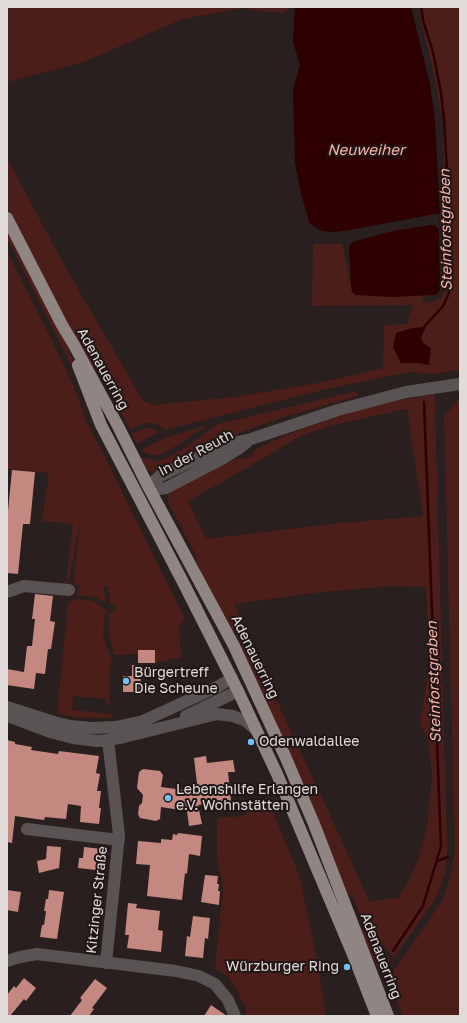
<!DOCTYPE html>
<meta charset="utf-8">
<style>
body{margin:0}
#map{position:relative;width:467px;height:1023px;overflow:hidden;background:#291f1e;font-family:"Golos Text",sans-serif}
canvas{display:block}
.frame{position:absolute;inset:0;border:8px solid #e0dad9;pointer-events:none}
</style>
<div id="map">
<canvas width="467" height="1023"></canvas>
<div class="frame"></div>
</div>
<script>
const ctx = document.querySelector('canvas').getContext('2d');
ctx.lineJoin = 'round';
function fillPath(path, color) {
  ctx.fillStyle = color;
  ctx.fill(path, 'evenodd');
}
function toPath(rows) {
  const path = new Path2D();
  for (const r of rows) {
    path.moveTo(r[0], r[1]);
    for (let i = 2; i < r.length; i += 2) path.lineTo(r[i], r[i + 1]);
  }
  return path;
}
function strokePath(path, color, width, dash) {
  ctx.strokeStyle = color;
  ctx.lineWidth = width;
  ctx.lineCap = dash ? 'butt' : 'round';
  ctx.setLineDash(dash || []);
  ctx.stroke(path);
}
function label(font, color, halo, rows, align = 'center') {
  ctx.font = font + ' "Golos Text",sans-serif';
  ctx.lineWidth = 4;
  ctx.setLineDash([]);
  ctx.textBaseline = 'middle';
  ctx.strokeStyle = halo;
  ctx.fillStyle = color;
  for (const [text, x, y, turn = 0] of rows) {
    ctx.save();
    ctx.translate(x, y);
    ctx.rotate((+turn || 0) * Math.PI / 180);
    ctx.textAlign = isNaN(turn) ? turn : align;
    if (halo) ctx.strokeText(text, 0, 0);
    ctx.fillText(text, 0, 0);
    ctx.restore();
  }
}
const green = toPath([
 [7,7,292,7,282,13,256,11,245,8,182,19,84,62,7,82],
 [418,7,460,7,460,370,435,374,411,372,384,377,327,389,164,430,158,425,153,423,144,423,130,430,109,387,83,353,7,207,7,158,62,261,143,401,153,405,234,397,318,383,383,368,384,325,407,324,413,305,312,306,313,244,342,244,351,286,392,297,424,295,423,303,434,301,441,298,446,289,445,210,443,128,437,87],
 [426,327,421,337,422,343,418,363,402,363],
 [7,229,65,342,76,367,92,415,90,416,76,377,66,355,7,238],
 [7,251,50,337,74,387,86,421,106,459,185,619,179,626,181,657,155,663,154,650,138,650,138,654,114,655,109,633,109,613,115,611,115,605,110,604,108,586,103,586,106,602,94,597,77,595,77,590,80,589,80,585,73,585,80,524,68,583,66,584,73,524,42,521,49,473,7,469],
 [357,391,358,396,284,417,233,435,177,462,164,470,154,472,148,470,139,457,147,459,157,461,167,458,186,447,218,424],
 [434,394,435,402,447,845,446,870,436,898,394,958,382,944,361,917,352,895,347,896,244,658,246,657,235,631,232,632,201,573,194,552,168,502,167,499,169,493,189,482,235,459,251,457,255,450,270,442,320,421,354,411,406,399],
 [407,409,423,516,331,524,206,539,188,501,245,469,299,437,330,426,373,416],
 [392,586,426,587,429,667,420,722,429,744,432,776,427,826,418,860,408,882,398,898,369,901,321,795,288,726,234,604,322,592],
 [460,398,460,1016,403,1016,388,978,419,935,442,901,451,875,455,850,444,416],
 [209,425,166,452,158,455,150,455,144,452,142,449,167,437],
 [147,428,153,428,159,432,137,444,131,433],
 [73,599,78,599,93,601,107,610,105,614,103,634,107,647,112,660,109,672,110,705,106,705,106,699,73,696,72,710,113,714,112,718,82,718,57,714,68,604],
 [267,797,299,875,309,921,319,970,326,1016,247,1016,245,1007,236,988,227,976,215,968,223,888,217,857,217,818,243,816],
 [359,925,384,955,391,960,387,968,380,974]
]);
const water = toPath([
 [295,7,411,7,430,84,435,120,440,214,435,214,350,230,335,232,322,231,310,224,301,194,295,163,293,89,300,65,293,42],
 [431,225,436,226,439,230,440,290,437,294,432,295,392,297,356,295,352,292,351,286,349,248,351,243,356,241,393,231],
 [426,327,421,337,423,343,431,348,429,365,418,363,401,363,393,347,396,333,412,328]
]);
const stream = toPath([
 [421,7,423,20,433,52,441,93,444,120,450,219,449,293,443,306,424,327],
 [437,861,448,857],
 [393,951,423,906,441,846,424,402]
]);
const building = toPath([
 [12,470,35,472,30,524,23,524,18,574,7,573,7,521],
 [35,594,53,596,50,621,55,622,51,649,48,649,45,674,36,673,34,689,7,685,7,669,24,672,27,646,32,646,35,619,32,619],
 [138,650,155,650,155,663,138,663],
 [132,665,140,665,141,692,123,692,123,676,132,676],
 [7,740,15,742,15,744,32,747,31,750,58,754,59,751,99,756,96,773,100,774,97,791,101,791,99,808,101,808,99,824,80,822,81,806,68,804,66,819,45,817,44,820,15,816,12,843,7,842],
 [206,756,207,763,233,760,235,772,228,772,231,801,198,805,202,824,189,826,187,811,161,807,160,819,156,821,140,818,138,814,139,806,142,803,143,795,137,788,139,772,143,769,160,771,163,775,161,787,198,792,194,758],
 [178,833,202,836,200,856,189,854,187,874,185,873,182,900,147,896,150,865,136,864,138,841,161,843,161,839,172,840,173,834,177,835],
 [47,846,61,847,59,868,39,873,37,861,46,859],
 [84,847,102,849,101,860,97,860,96,870,78,868,79,858,83,858],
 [205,875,218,876,217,884,219,884,218,891,220,891,219,905,201,902],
 [7,890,21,892,18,912,7,910],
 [49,890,64,892,57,939,40,937,42,925,44,925,46,911,44,911,46,899,48,899],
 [128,903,137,904,136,908,160,911,158,930,163,931,161,952,127,948,129,935,125,935],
 [193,916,210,918,208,939,205,938,203,958,185,956,187,936,190,937],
 [24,978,36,988,26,1001,24,999,10,1016,7,1016,7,995,14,986,16,988],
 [95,979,107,988,92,1008,94,1009,89,1016,70,1016,82,1000,80,998],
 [211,1005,227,1016,204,1016]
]);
const minor = toPath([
 [149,488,154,481,160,476,219,448,234,443,251,439,338,410,406,392,460,384],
 [149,488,159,489,166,488,222,459,238,449,247,442],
 [7,592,24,586,69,590],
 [7,707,54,722,70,726,92,728,116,727,143,721,163,712,219,686,232,678],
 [7,716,50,732,73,738,97,741,108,740,124,737,217,714,233,716,246,721,255,729],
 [186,716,238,691],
 [27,829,119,840],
 [7,961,20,957,37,954,176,971,199,976,215,984,228,1000,235,1016],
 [106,963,119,835,108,740]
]);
const major = toPath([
 [7,218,62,325,74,345,118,426,149,488,234,646,285,756,314,824,388,1016],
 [78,365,101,425,185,586,238,691,277,774,354,957,377,1016]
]);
const markers = [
 [126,681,4,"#71c1f4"],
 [251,742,4,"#71c1f4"],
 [168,798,4,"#71c1f4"],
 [347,967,4,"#71c1f4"]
];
const streetNames = [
 ["Adenauerring",103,369,61],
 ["In der Reuth",196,453,-28],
 ["Adenauerring",255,657,64],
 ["Kitzinger Straße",97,900,-84],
 ["Adenauerring",381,956,69]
];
const poiNames = [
 ["Bürgertreff",134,673],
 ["Die Scheune",134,689],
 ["Odenwaldallee",259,742],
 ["Lebenshilfe Erlangen",176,790],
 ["e.V. Wohnstätten",176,806],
 ["Würzburger Ring",339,967,"right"]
];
const waterNames = [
 ["Neuweiher",366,150],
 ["Steinforstgraben",446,230,-91],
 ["Steinforstgraben",434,682,-92]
];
fillPath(green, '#4b1e19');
fillPath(water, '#2d0001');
strokePath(stream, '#2d0001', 2.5);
fillPath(building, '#c58880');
strokePath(minor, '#595453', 12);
strokePath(major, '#8f8583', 12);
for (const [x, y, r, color] of markers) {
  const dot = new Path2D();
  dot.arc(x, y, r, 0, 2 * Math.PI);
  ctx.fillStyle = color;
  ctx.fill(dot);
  strokePath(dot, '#1f1615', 1.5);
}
label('14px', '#e0dad9', '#1f1615', streetNames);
label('14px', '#e0dad9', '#1f1615', poiNames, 'left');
label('italic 15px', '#f9b2a7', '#1f1615', waterNames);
</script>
